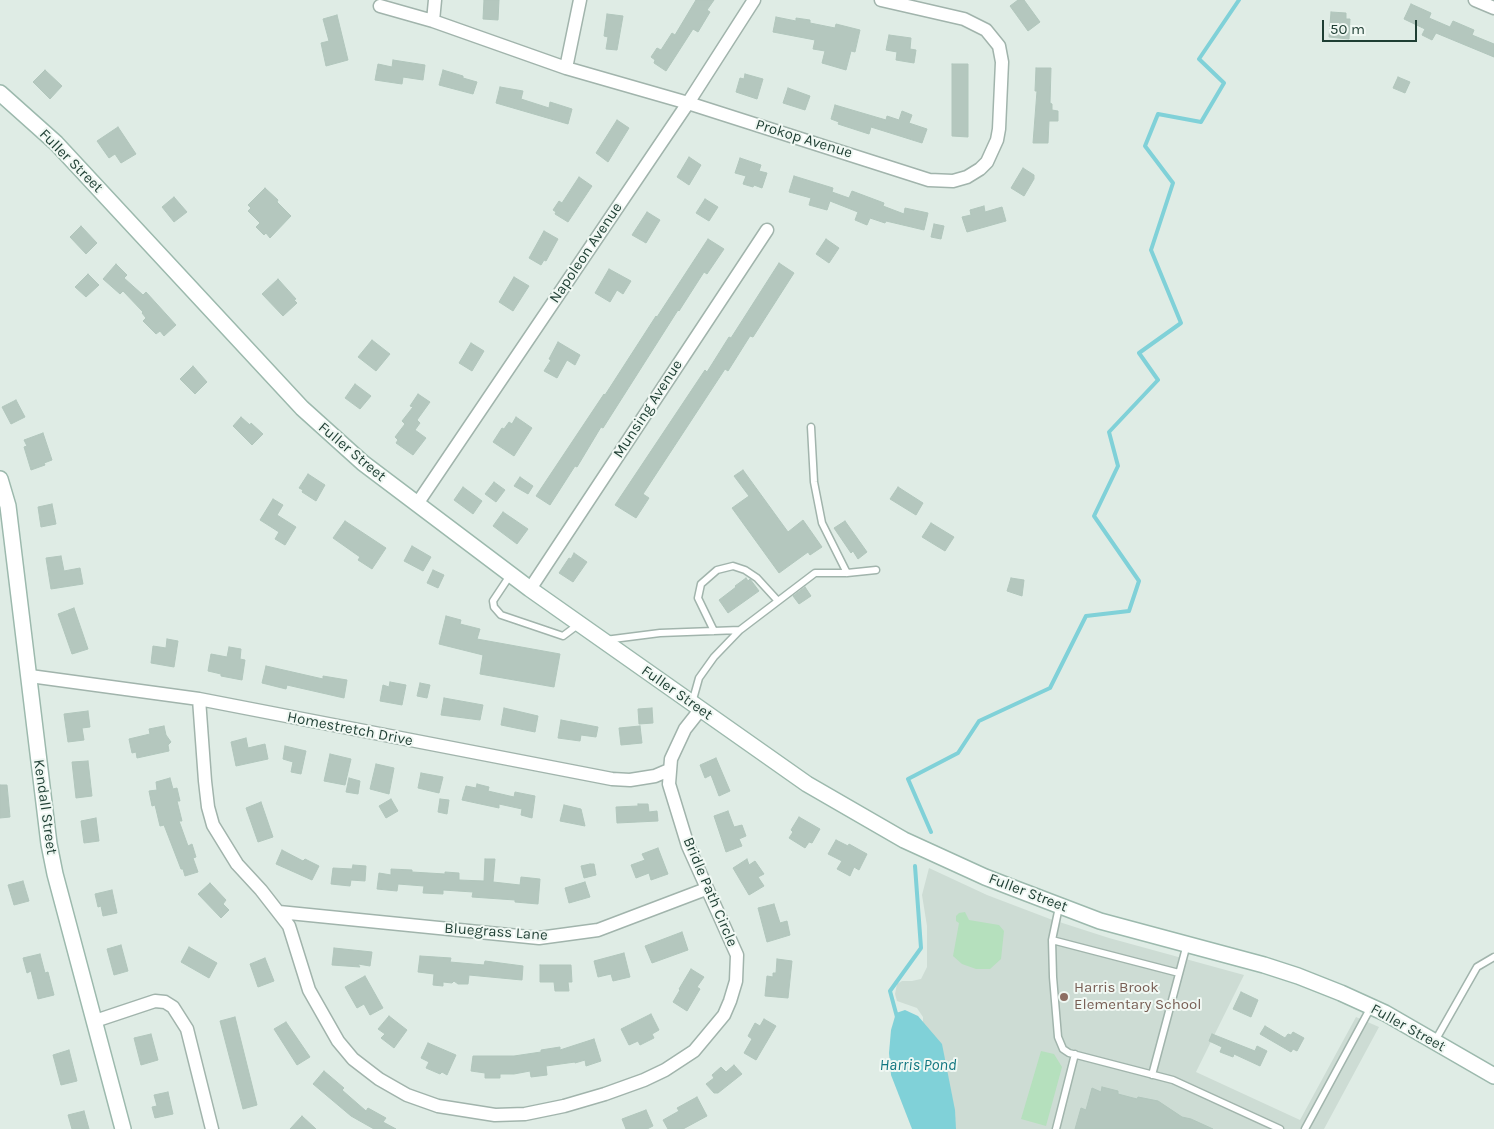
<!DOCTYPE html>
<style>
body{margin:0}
#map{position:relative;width:1494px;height:1129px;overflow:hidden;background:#dfece5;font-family:Karla,sans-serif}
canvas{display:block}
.scale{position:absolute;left:1322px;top:20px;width:95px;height:22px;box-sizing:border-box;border:2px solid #1e3e33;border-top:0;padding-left:6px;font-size:15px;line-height:18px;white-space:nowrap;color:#1e3e33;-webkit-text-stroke:4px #f0f8f3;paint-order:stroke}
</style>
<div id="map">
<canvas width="1494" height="1129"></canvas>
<div class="scale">50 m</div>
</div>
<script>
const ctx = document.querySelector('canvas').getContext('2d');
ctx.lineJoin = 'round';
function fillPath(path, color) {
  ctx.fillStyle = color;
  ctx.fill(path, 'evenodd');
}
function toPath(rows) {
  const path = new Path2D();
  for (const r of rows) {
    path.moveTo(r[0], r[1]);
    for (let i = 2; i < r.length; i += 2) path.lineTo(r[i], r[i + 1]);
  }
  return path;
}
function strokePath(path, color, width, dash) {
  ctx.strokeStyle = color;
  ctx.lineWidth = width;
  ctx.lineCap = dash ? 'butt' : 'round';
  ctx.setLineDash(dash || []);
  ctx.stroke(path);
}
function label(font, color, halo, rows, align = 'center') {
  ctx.font = font + ' Karla,sans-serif';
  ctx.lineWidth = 4;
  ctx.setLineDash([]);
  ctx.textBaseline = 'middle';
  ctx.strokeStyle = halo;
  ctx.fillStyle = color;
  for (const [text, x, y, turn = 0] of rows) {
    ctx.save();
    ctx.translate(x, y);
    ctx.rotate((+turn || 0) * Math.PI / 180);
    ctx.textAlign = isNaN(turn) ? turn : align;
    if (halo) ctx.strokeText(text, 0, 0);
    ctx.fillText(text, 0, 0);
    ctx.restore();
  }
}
const built = toPath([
 [929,868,987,895,1050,919,1109,938,1244,975,1196,1072,1300,1120,1356,1017,1379,1027,1324,1129,946,1129,923,1030,923,1017,917,1008,897,1001,895,994,897,984,902,981,912,981,921,979,927,967,927,926,922,895]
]);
const green = toPath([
 [965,912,969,920,999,925,1004,931,1001,959,990,969,976,969,962,964,953,956,959,923,956,921,956,916,959,913],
 [1041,1051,1054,1054,1062,1067,1046,1126,1021,1119]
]);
const water = toPath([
 [905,1010,918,1016,942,1044,955,1110,956,1129,912,1129,891,1075,889,1053,891,1030,896,1013]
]);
const stream = toPath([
 [931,832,908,779,958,753,979,721,1050,688,1086,616,1129,611,1139,581,1094,516,1118,466,1109,432,1158,380,1139,353,1181,323,1151,250,1173,183,1145,146,1158,114,1201,122,1224,83,1199,59,1239,0],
 [897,1017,890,991,921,948,915,866]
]);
const building = toPath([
 [484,0,499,0,498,20,483,19,484,0],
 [696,0,714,0,707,10,710,12,698,32,693,29,666,71,654,63,655,60,651,57,657,48,661,50,672,33,675,35,696,0],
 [1018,0,1024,0,1040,22,1028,31,1010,6,1018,0],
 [1411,4,1431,13,1429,18,1450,27,1453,21,1474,30,1472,35,1494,44,1494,57,1436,33,1432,40,1422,35,1425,29,1404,19,1411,4],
 [1331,12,1346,13,1346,19,1350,19,1349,39,1329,37,1331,12],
 [607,14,623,16,617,50,606,49,608,37,604,36,607,14],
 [337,15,348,60,326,66,321,43,329,41,323,19,337,15],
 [776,17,796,21,796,18,810,20,810,23,835,28,836,24,860,30,855,52,851,51,846,70,822,63,825,51,813,49,815,40,773,32,776,17],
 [889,35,911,38,910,49,916,50,914,63,896,60,897,52,886,50,889,35],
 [393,60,425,65,423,80,403,77,402,84,375,80,378,64,392,67,393,60],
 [952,64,968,64,968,137,952,136,952,64],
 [1036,68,1051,68,1050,103,1052,104,1052,110,1058,111,1058,121,1049,121,1048,143,1033,143,1037,91,1035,91,1036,68],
 [45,70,62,86,50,99,33,82,45,70],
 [443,70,463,76,463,78,477,82,473,94,439,85,443,70],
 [745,74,763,79,757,99,736,92,740,78,744,79,745,74],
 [1398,77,1410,82,1405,93,1393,88,1398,77],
 [500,87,523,91,521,99,549,108,550,102,572,109,568,124,496,103,500,87],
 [788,88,810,96,805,110,783,103,788,88],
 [835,105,886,120,887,116,899,120,902,111,912,115,909,123,927,129,922,143,871,127,869,134,838,124,839,122,831,119,835,105],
 [617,120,629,128,608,162,596,153,617,120],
 [118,127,136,154,121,163,115,154,109,158,97,141,118,127],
 [689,157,701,165,689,185,677,177,689,157],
 [740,158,761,165,759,171,767,173,762,188,754,185,753,187,743,184,746,176,735,173,740,158],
 [1023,168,1034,175,1034,179,1024,196,1011,188,1023,168],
 [794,176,833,188,832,192,849,198,852,191,884,203,883,206,904,214,905,208,928,213,924,230,886,221,885,223,870,218,867,225,855,220,858,212,830,201,827,210,809,205,811,198,789,192,794,176],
 [579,177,592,186,568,222,555,214,556,212,553,210,559,201,562,203,579,177],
 [265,188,278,200,277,202,291,216,270,238,266,233,264,235,256,227,260,223,248,211,251,208,248,205,265,188],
 [174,197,187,212,174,222,162,207,174,197],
 [705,199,718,207,709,221,696,213,705,199],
 [984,206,985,212,1002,207,1006,221,967,232,962,217,971,215,970,210,984,206],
 [647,212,660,220,646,243,632,235,647,212],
 [934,224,944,226,941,239,931,237,934,224],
 [81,226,97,243,86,254,70,237,81,226],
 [544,231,558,239,546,261,544,260,541,265,529,258,544,231],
 [708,239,724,249,707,274,704,272,679,311,678,310,603,428,601,427,577,467,575,466,550,505,536,496,604,394,605,395,656,316,657,317,708,239],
 [826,239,839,248,829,263,816,254,826,239],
 [779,263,794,273,753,337,750,336,728,371,725,369,643,494,649,498,636,518,615,505,705,370,707,372,729,337,731,338,779,263],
 [116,264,127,275,124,278,143,295,146,292,176,325,164,336,160,331,156,334,143,321,146,318,142,313,143,312,123,291,120,294,103,279,116,264],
 [609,269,631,281,623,294,617,290,610,302,595,293,609,269],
 [88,274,99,285,86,297,75,287,88,274],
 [514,277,529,286,513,311,499,302,514,277],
 [278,279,296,299,294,300,297,303,283,316,262,294,278,279],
 [372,340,390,354,376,371,358,357,372,340],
 [558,342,580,355,575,365,567,360,557,378,544,371,551,360,549,359,558,342],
 [471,343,484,351,472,371,459,363,471,343],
 [193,366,207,382,195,394,180,379,193,366],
 [355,384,371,396,360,409,345,398,355,384],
 [418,394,430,402,417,420,420,423,415,430,426,438,413,455,396,443,398,440,395,437,405,424,402,421,413,407,410,406,418,394],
 [16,400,25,417,11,424,2,407,16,400],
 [241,417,250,425,251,423,263,434,252,445,233,426,241,417],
 [516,417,532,428,514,456,493,442,502,428,504,429,509,422,512,424,516,417],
 [43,433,52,460,44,463,45,465,31,470,24,447,27,446,24,440,43,433],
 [743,470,788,532,803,520,822,547,810,555,808,552,779,573,732,508,749,496,734,476,743,470],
 [308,474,325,485,316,501,302,492,303,490,299,488,308,474],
 [520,477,533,486,528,494,514,486,520,477],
 [494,482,505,490,496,502,485,494,494,482],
 [463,487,482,501,473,514,454,500,463,487],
 [898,487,923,503,916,515,890,499,898,487],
 [273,499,283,505,277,515,296,527,285,545,275,539,279,532,260,520,273,499],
 [52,504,56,524,41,527,38,507,52,504],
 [503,512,528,529,517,544,493,526,503,512],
 [345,521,386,548,372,569,358,560,360,557,333,538,345,521],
 [845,521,867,552,858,559,853,551,851,553,834,528,845,521],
 [931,523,954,537,945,551,922,537,931,523],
 [412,546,431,557,423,571,404,561,412,546],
 [574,553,587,562,573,582,559,573,569,558,571,559,574,553],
 [61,556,64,571,80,568,83,584,51,589,46,558,61,556],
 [433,570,444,575,438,588,427,583,433,570],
 [746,578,748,581,750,579,759,591,728,613,719,600,736,587,735,586,746,578],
 [1011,578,1024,580,1022,596,1007,591,1011,578],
 [805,587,811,596,799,604,793,596,805,587],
 [74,608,88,649,72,654,58,614,74,608],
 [446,616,461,620,460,624,480,629,477,639,560,654,554,687,480,674,483,655,439,644,446,616],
 [167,639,178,641,174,667,151,663,153,646,166,648,167,639],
 [229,647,241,649,240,659,245,660,242,680,221,676,221,674,208,671,211,654,227,657,229,647],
 [266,666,323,679,323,676,347,680,344,698,287,685,286,689,262,683,266,666],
 [390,682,406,685,402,705,380,701,383,685,389,687,390,682],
 [420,683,430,685,427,698,417,696,420,683],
 [444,698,483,705,480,720,441,715,444,698],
 [504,708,538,716,535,732,501,725,504,708],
 [652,708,653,723,639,724,638,709,652,708],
 [88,711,90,727,82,728,84,740,68,742,64,714,88,711],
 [561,720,598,727,596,737,581,735,580,741,558,738,561,720],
 [164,726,166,735,171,742,168,745,169,751,137,758,136,752,132,753,129,739,150,734,149,729,164,726],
 [640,726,642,743,621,745,619,728,640,726],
 [246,738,248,748,265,744,268,759,236,766,231,742,246,738],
 [285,746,306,751,301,774,291,772,293,762,283,759,285,746],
 [330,754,351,759,345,785,324,781,330,754],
 [716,758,730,791,719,796,711,775,705,778,700,765,716,758],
 [88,761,92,796,76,798,72,762,88,761],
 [376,764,394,768,389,794,370,789,376,764],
 [421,773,443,777,439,793,418,788,421,773],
 [170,778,173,789,177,788,180,801,177,801,182,821,179,821,188,846,192,844,196,857,193,858,198,872,185,876,183,869,181,869,164,825,160,826,155,805,152,806,149,791,157,790,156,782,170,778],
 [349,778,360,781,358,794,346,792,349,778],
 [477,784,489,787,488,791,514,797,515,792,535,796,532,818,521,815,522,809,499,804,499,808,462,800,466,786,476,788,477,784],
 [0,785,7,785,10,817,0,818,0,785],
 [391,799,398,811,386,818,379,806,391,799],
 [440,799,449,800,447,814,438,812,440,799],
 [261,802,273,837,258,842,246,808,261,802],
 [638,804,648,804,649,812,657,811,658,821,617,823,616,807,638,806,638,804],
 [564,805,581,809,585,826,560,821,564,805],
 [728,811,734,827,742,825,746,836,739,839,742,846,726,852,714,816,728,811],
 [799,817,820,829,812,843,809,842,805,848,789,838,793,832,791,830,799,817],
 [96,818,99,841,84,843,81,821,96,818],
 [836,840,848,846,849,844,867,854,859,870,854,867,850,876,837,869,842,861,828,854,836,840],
 [658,848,668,874,651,880,649,873,636,878,631,865,645,860,642,854,658,848],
 [282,850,303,861,305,859,319,866,312,880,276,864,282,850],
 [485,859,495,859,493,882,520,885,521,877,540,879,538,904,515,902,515,900,472,897,473,892,443,890,443,894,423,893,424,886,398,884,397,891,377,889,379,873,391,875,391,869,412,870,412,872,445,874,445,872,459,873,459,880,484,881,485,859],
 [747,859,749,865,755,861,764,874,758,877,764,886,749,895,733,868,747,859],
 [590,864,594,864,596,875,584,878,581,866,590,864],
 [353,865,366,866,365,881,351,880,350,886,331,884,333,868,352,869,353,865],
 [23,881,29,901,14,905,8,885,23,881],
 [585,882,590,897,569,903,565,888,585,882],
 [210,883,226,900,223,904,229,910,221,918,198,894,210,883],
 [112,890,117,913,103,916,101,906,98,907,95,894,112,890],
 [774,904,780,923,787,921,790,935,767,942,758,908,774,904],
 [682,932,688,950,652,963,645,946,682,932],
 [121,945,128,971,114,975,107,949,121,945],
 [189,947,217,963,209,978,181,962,189,947],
 [334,948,372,952,370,966,358,964,360,967,332,965,334,948],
 [624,953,630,977,613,981,611,974,598,977,594,961,624,953],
 [40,954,45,973,48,972,54,995,38,999,31,971,27,973,23,958,40,954],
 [420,956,451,958,450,962,484,965,485,961,523,966,522,980,469,975,468,984,458,984,454,981,452,983,443,982,443,986,433,985,434,974,418,972,420,956],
 [265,958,274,981,258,987,250,964,265,958],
 [777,959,792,961,788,998,765,996,767,976,773,977,773,973,776,973,777,959],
 [540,965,571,965,572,982,568,982,569,991,555,991,554,982,540,982,540,965],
 [691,969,704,977,697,987,700,989,687,1011,673,1002,680,990,679,989,691,969],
 [365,976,383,1008,370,1015,364,1004,357,1008,345,987,365,976],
 [1241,992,1258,1000,1251,1017,1233,1009,1241,992],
 [651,1014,659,1030,652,1034,654,1038,640,1045,638,1041,629,1045,621,1029,651,1014],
 [389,1016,407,1030,394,1048,381,1038,385,1034,378,1029,389,1016],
 [235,1017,257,1105,243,1109,220,1021,235,1017],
 [764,1019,776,1026,756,1060,744,1053,752,1039,748,1036,755,1023,760,1026,764,1019],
 [286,1022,310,1057,297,1065,274,1029,286,1022],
 [1265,1026,1285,1038,1288,1034,1291,1035,1293,1032,1304,1038,1297,1051,1293,1049,1291,1052,1260,1034,1265,1026],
 [151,1034,158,1060,141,1065,134,1038,151,1034],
 [1212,1034,1255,1051,1257,1046,1267,1051,1260,1066,1234,1054,1233,1057,1220,1052,1222,1047,1209,1041,1212,1034],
 [594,1039,601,1061,586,1066,585,1060,575,1063,575,1062,546,1066,547,1075,531,1077,530,1071,514,1074,500,1074,500,1078,485,1078,485,1073,471,1071,473,1056,514,1056,541,1052,541,1050,560,1047,560,1050,594,1039],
 [428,1043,456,1055,447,1075,442,1072,440,1074,426,1068,429,1062,421,1058,428,1043],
 [69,1050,77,1081,61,1085,53,1055,69,1050],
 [734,1065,742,1074,718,1093,714,1093,706,1084,714,1078,712,1075,721,1067,726,1072,734,1065],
 [324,1071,344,1088,342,1090,366,1111,368,1108,386,1118,383,1122,396,1129,374,1129,351,1116,313,1084,324,1071],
 [1102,1087,1118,1091,1118,1094,1137,1099,1138,1097,1158,1101,1182,1117,1191,1119,1213,1129,1075,1129,1081,1108,1086,1110,1092,1088,1101,1092,1102,1087],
 [168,1092,173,1114,155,1118,152,1107,157,1106,154,1095,168,1092],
 [697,1097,707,1116,683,1129,668,1129,663,1120,679,1111,677,1108,697,1097],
 [646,1110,653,1126,647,1129,626,1129,622,1119,646,1110],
 [84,1111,89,1129,72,1129,68,1115,84,1111],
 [302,1116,316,1129,290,1129,302,1116]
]);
const lane = toPath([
 [811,427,814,482,822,523,847,573],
 [511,574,493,601,494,607,501,615,563,636,579,624],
 [714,631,698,598,701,584,717,570,733,566,745,570,757,578,778,601],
 [605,640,660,633,740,630],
 [692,703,699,678,714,657,740,630,815,573,847,573,876,570],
 [1059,907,1052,940,1053,977,1058,1037,1063,1049,1069,1053,1173,1080,1280,1129],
 [1052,940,1179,973],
 [1435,1041,1477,967,1494,957],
 [1152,1075,1187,944],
 [1056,1129,1075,1054],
 [1305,1129,1371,1007]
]);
const street = toPath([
 [1475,0,1494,8],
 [380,6,433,21,566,68,688,103,929,180,953,181,967,177,980,169,987,162,997,140,999,129,1002,62,999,46,986,30,964,19,881,0],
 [433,21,435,0],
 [566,68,580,0],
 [417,504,688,103,754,0],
 [530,589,767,230],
 [30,676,199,699,612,779,630,780,655,776,669,770],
 [199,699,205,781,208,807,213,825,237,864,261,890,289,926,309,990,338,1041,353,1059,379,1079,407,1095,438,1106,495,1115,525,1114,564,1106,605,1094,644,1080,665,1070,694,1051,724,1015,730,1001,736,981,737,955,688,846,669,784,671,759,685,729,700,710],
 [279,912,539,938,598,930,706,889],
 [95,1021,155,1001,165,1002,173,1007,187,1029,212,1129]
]);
const secondary = toPath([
 [0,93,56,143,302,408,363,463,530,589,807,784,904,840,985,877,1016,889,1100,921,1264,965,1298,976,1341,993,1385,1013,1494,1076],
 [0,479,8,506,49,844,55,874,123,1129]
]);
const markers = [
 [1064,997,5,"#8d6e63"]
];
const streetNames = [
 ["Prokop Avenue",804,139,17],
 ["Fuller Street",71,161,45],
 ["Napoleon Avenue",586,253,-56],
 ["Munsing Avenue",648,409,-57],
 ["Fuller Street",352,452,40],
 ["Fuller Street",677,693,35],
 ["Homestretch Drive",350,729,11],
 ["Kendall Street",45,807,82],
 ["Bridle Path Circle",710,892,67],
 ["Fuller Street",1028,893,21],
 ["Bluegrass Lane",496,932,4],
 ["Fuller Street",1408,1028,29]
];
const educationNames = [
 ["Harris Brook",1074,988],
 ["Elementary School",1074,1005]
];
const waterNames = [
 ["Harris Pond",918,1065]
];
fillPath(built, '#cddcd4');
fillPath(green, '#b5e0bd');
fillPath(water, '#80d1d8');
strokePath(stream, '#80d1d8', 4);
fillPath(building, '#b4c7be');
strokePath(building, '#b1c6bc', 1);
strokePath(lane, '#a1b4ac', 9);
strokePath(street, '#a1b4ac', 15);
strokePath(secondary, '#9cb9ad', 18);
strokePath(lane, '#fff', 6);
strokePath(street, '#fff', 12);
strokePath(secondary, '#fff', 15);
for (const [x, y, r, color] of markers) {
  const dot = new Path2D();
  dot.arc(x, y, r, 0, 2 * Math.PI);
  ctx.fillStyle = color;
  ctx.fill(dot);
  strokePath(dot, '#f0f8f3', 2);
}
label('15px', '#1e3e33', '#f0f8f3', streetNames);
label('15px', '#785e54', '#f0f8f3', educationNames, 'left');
label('italic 16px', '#127781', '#f0f8f3', waterNames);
</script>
